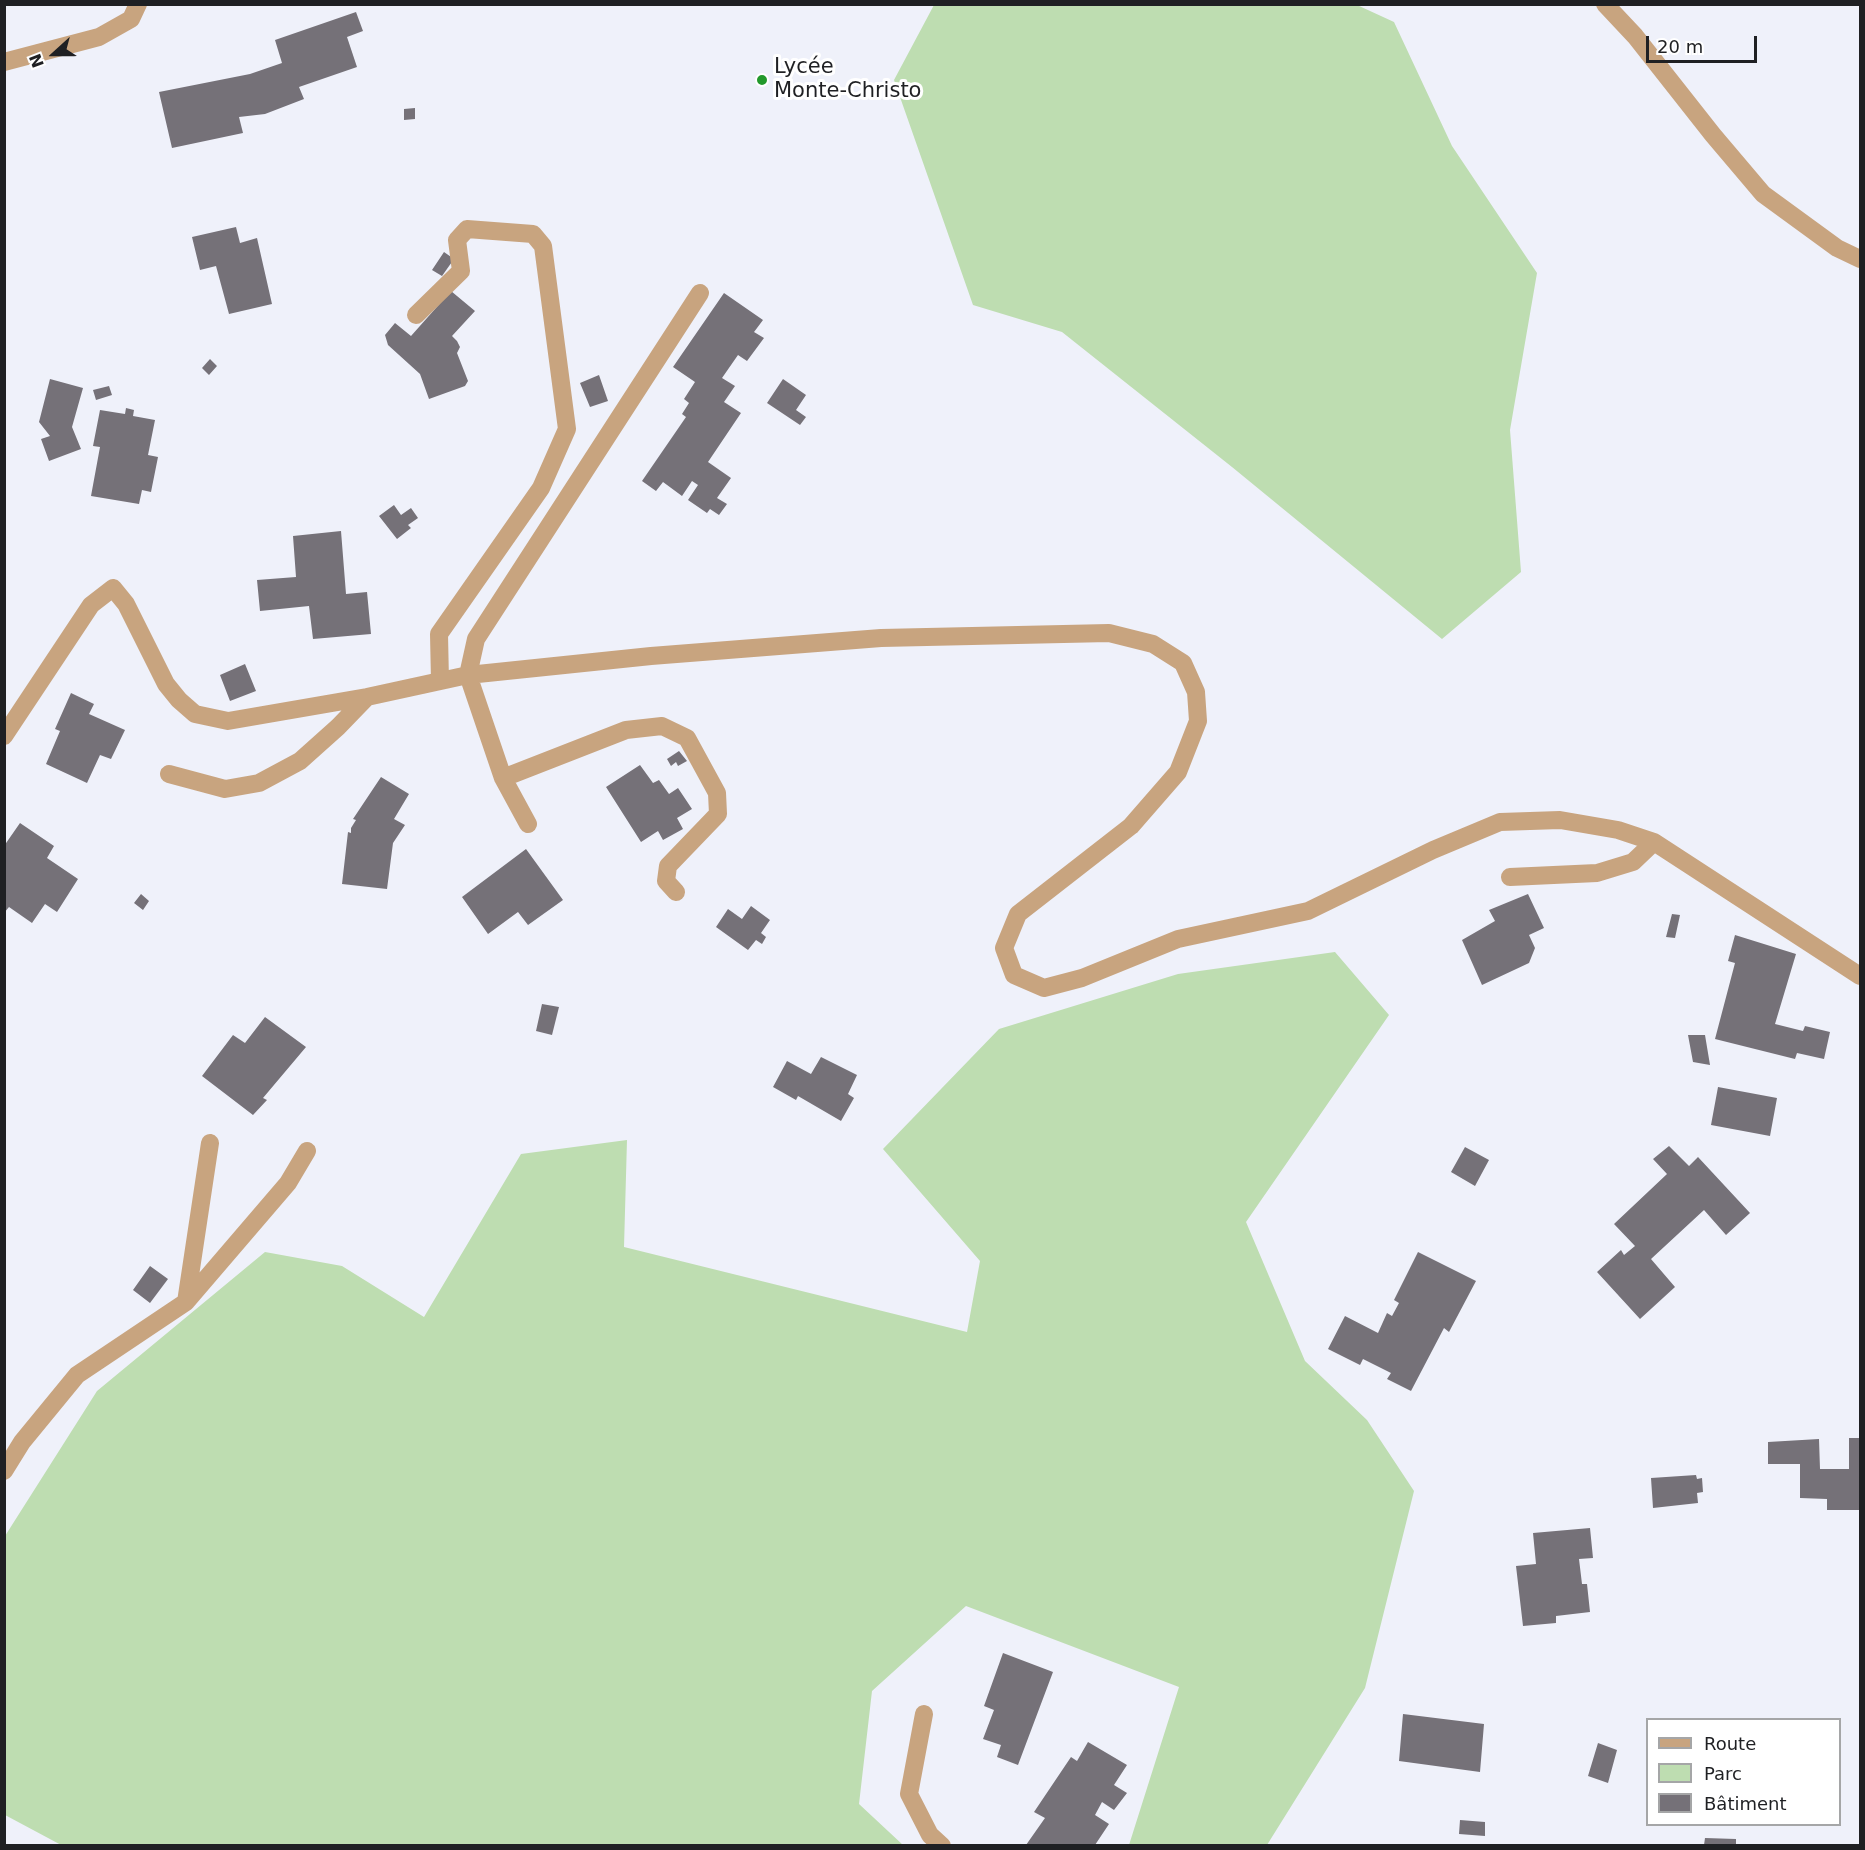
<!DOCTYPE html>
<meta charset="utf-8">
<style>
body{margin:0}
#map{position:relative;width:1865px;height:1850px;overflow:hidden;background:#eff1fa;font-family:"DejaVu Sans",sans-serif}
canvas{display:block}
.frame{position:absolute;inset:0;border:6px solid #1f2023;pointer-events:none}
.legend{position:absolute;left:1646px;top:1718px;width:195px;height:108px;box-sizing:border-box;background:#fff;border:2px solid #a5a6a7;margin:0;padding:8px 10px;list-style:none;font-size:18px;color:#1f2023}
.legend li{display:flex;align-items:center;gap:12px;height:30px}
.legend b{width:30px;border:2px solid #a5a6a7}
.north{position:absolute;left:24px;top:24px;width:60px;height:60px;-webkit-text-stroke:4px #fff;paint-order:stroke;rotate:249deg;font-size:16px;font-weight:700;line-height:24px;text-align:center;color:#1f2023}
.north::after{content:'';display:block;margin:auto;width:21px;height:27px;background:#1f2023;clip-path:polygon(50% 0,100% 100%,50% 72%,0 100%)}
.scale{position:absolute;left:1646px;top:36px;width:111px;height:27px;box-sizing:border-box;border:3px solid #1f2023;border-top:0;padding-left:8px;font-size:18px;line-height:21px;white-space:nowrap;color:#1f2023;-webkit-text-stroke:4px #fff;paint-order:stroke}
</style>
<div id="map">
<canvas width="1865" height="1850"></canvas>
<div class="frame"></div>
<ul class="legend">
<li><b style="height:8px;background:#c8a47f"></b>Route</li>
<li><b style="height:16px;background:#beddb1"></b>Parc</li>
<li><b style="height:16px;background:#757178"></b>Bâtiment</li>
</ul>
<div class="north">N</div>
<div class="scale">20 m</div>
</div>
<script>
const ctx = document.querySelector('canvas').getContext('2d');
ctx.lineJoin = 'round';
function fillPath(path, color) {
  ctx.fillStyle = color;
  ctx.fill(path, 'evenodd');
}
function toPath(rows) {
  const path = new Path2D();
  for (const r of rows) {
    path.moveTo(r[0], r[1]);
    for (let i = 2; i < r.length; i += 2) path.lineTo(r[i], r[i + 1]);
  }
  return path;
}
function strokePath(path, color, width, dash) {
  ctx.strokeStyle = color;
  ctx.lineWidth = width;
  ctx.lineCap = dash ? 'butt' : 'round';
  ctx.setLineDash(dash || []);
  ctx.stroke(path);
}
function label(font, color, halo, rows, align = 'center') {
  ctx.font = font + ' "DejaVu Sans",sans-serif';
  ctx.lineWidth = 6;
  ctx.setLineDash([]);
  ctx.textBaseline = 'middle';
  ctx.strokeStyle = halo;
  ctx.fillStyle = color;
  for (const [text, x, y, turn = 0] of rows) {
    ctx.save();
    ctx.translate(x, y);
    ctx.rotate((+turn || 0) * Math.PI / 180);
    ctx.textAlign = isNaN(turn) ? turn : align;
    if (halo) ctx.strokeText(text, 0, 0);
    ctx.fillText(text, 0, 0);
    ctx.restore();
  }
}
const green = toPath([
 [1357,5,1394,22,1452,146,1537,273,1510,430,1521,572,1442,639,1232,467,1062,332,973,305,894,80,934,5],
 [1335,952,1389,1015,1246,1222,1305,1361,1367,1420,1414,1491,1365,1688,1267,1845,1129,1845,1179,1687,966,1606,872,1691,859,1804,903,1845,63,1846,5,1815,5,1536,97,1391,265,1252,342,1266,424,1317,521,1154,627,1140,624,1247,967,1332,980,1261,883,1149,999,1029,1178,974]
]);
const building = toPath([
 [356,12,363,31,347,37,357,67,299,87,304,99,265,114,239,117,243,133,172,148,159,92,250,74,282,63,275,40],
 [415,108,415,119,404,120,404,109],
 [236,227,240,243,257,238,272,304,229,314,216,266,200,270,192,237],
 [444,252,454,259,442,276,432,270],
 [451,291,475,311,452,336,457,341,460,347,457,353,468,381,465,386,429,399,420,374,388,345,385,335,395,323,411,336],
 [724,293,763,320,754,332,764,338,747,361,738,355,722,378,735,386,724,402,741,413,708,462,731,478,717,498,727,504,719,515,710,509,707,513,688,500,698,485,692,481,682,496,663,482,656,491,642,481,686,417,682,414,689,403,684,399,695,382,673,367],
 [210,359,217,366,209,375,202,368],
 [599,375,608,401,590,407,580,383],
 [50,379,83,388,72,427,81,449,49,461,41,439,50,436,39,422],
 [783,379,806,395,796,410,806,417,800,425,767,403],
 [109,386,112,395,96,400,93,390],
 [126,408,134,410,133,416,155,420,148,455,158,457,151,492,142,490,139,504,91,496,100,447,93,446,100,410,125,414],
 [394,505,401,515,411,508,418,518,408,525,411,528,397,539,379,516],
 [341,531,346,594,367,592,371,634,313,639,309,606,260,611,257,580,296,577,293,536],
 [245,664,256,691,230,701,220,675],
 [71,693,94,704,89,714,125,730,111,759,100,755,87,783,46,764,60,731,55,729],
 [679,751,687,761,678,766,676,762,671,766,667,759],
 [640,765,653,783,659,780,669,794,678,788,692,809,677,818,683,829,663,840,658,831,641,842,606,787],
 [381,777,409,794,394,819,405,825,393,843,387,889,342,884,348,832,351,833,351,828,356,820,353,819],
 [20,823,54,846,47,858,78,879,57,912,45,904,32,923,9,907,4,913,4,846],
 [526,849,563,900,528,925,518,912,488,934,462,897],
 [141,894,149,901,143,910,134,903],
 [1528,894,1544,928,1529,935,1535,948,1529,963,1482,985,1462,940,1495,921,1489,910],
 [751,906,770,920,761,933,766,937,762,944,756,940,748,950,716,927,728,909,742,919],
 [1672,914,1680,915,1675,938,1666,937],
 [1735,935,1796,954,1775,1024,1803,1031,1805,1026,1830,1032,1824,1059,1797,1053,1795,1059,1715,1039,1735,963,1728,961],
 [542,1004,559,1007,552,1035,536,1031],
 [265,1017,306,1047,263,1098,267,1100,253,1115,202,1076,233,1035,245,1043],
 [1688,1035,1705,1035,1710,1065,1693,1062],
 [821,1057,857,1075,848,1094,854,1098,841,1121,798,1096,796,1100,773,1087,787,1061,811,1074],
 [1718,1087,1777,1098,1770,1136,1711,1125],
 [1669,1146,1689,1166,1698,1157,1750,1213,1726,1235,1704,1210,1651,1259,1675,1287,1640,1319,1597,1272,1621,1250,1624,1255,1635,1246,1614,1224,1667,1174,1653,1159],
 [1465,1147,1489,1160,1475,1186,1451,1172],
 [1418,1252,1476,1281,1449,1332,1444,1328,1411,1391,1387,1379,1391,1373,1363,1359,1360,1365,1328,1349,1345,1316,1378,1333,1387,1313,1392,1316,1399,1303,1394,1300],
 [150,1266,168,1279,150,1303,133,1290],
 [1849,1438,1860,1438,1860,1510,1827,1510,1827,1499,1800,1498,1800,1464,1768,1464,1768,1442,1819,1439,1820,1469,1849,1469],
 [1696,1475,1697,1479,1702,1478,1703,1492,1697,1493,1698,1503,1653,1508,1651,1478],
 [1590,1528,1593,1558,1579,1559,1582,1584,1587,1584,1590,1612,1556,1616,1556,1623,1523,1626,1516,1566,1536,1564,1533,1533],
 [1003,1653,1053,1672,1018,1765,997,1757,1001,1745,983,1739,994,1710,984,1706],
 [1403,1714,1484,1724,1480,1772,1399,1761],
 [1088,1742,1127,1765,1114,1785,1127,1793,1114,1810,1102,1802,1095,1815,1109,1824,1095,1845,1026,1845,1045,1818,1034,1812,1071,1757,1077,1761],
 [1598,1743,1617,1750,1608,1783,1588,1776],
 [1460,1820,1485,1822,1485,1836,1459,1834],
 [1705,1838,1736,1839,1736,1845,1704,1845]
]);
const minor = toPath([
 [1605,4,1635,36,1713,135,1763,194,1837,248,1860,259],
 [4,62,99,37,131,19,138,4],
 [416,315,461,271,457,240,467,229,533,234,543,246,567,429,541,488,439,634,440,681],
 [4,736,91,605,113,588,126,604,166,684,179,700,195,714,228,721,367,697,468,675,651,656,881,638,1109,633,1153,644,1183,663,1196,692,1198,721,1178,772,1131,826,1018,914,1004,948,1014,975,1044,988,1082,978,1178,939,1308,911,1433,850,1500,822,1560,820,1618,830,1654,842,1860,976],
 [169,774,225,789,259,783,300,761,338,727,367,697],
 [503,778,626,730,662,726,687,738,717,793,718,814,668,866,666,881,676,892],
 [528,824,503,778,468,675,476,639,700,293],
 [1510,877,1597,873,1633,862,1654,842],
 [186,1302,210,1143],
 [4,1471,22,1442,77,1375,186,1302,288,1183,307,1151],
 [924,1714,909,1794,930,1835,942,1846]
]);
const markers = [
 [762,80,6,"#22992b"]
];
const poiNames = [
 ["Lycée",774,68],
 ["Monte-Christo",774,92]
];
fillPath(green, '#beddb1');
fillPath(building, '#757178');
strokePath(minor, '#c8a47f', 18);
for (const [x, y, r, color] of markers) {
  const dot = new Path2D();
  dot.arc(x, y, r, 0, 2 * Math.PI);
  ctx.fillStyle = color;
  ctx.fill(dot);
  strokePath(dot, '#fff', 2);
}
label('21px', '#1f2023', '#fff', poiNames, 'left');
</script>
